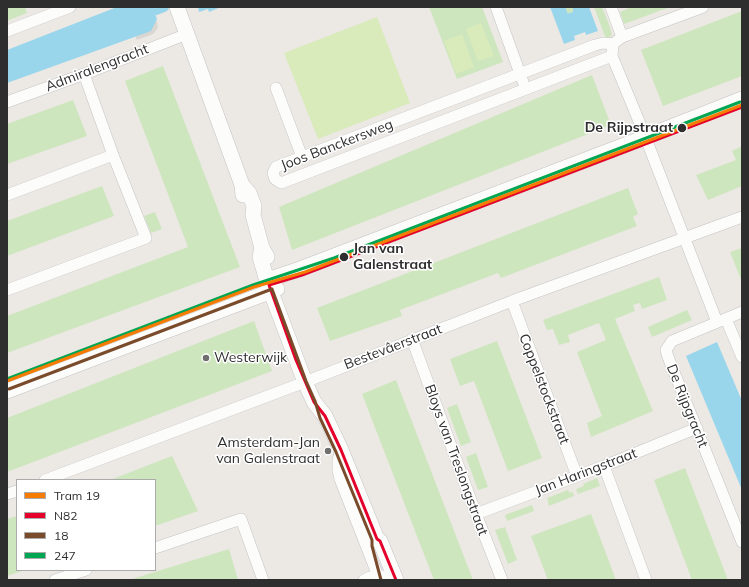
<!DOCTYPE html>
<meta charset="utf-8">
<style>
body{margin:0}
#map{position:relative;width:749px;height:587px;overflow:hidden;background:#ece8e4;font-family:Mulish,sans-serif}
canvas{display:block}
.frame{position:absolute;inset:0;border:8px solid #2e2e2e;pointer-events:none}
.legend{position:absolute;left:16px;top:479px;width:140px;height:92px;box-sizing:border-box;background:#fff;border:1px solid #ababab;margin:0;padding:5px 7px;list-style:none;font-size:12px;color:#2e2e2e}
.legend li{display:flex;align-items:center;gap:8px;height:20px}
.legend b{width:20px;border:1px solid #ababab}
</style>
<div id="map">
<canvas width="749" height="587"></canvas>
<div class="frame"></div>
<ul class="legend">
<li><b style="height:5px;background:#f57b02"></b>Tram 19</li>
<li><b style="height:5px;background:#e4002b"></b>N82</li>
<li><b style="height:5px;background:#7a4b2a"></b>18</li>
<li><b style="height:5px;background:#00a651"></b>247</li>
</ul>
</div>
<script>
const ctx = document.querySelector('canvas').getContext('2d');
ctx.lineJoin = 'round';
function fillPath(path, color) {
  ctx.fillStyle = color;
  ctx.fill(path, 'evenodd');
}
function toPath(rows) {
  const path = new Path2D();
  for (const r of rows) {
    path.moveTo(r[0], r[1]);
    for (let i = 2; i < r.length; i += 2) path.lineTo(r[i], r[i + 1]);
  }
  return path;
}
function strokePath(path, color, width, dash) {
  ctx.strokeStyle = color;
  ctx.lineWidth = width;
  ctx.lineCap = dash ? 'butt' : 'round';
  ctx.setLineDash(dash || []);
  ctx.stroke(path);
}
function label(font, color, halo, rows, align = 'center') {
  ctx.font = font + ' Mulish,sans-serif';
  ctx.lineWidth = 3;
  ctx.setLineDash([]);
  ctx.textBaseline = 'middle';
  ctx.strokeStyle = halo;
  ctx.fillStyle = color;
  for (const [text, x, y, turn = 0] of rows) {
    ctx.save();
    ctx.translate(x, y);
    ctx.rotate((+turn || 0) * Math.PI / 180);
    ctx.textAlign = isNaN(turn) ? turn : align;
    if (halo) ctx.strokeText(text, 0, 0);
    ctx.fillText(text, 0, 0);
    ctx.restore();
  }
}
const green = toPath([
 [7,7,25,7,27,13,7,21],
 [429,7,482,7,503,62,457,79],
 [560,7,573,7,573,12,562,15],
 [594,7,602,7,608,22,612,35,606,39],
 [632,7,670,7,624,24,620,12],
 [742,11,742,76,663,106,641,50],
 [163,66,240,267,7,353,7,316,188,247,125,81],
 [592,75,611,125,292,250,279,207],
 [73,100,87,136,7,164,7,124],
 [742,146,742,186,708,200,696,175,736,160,732,151],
 [102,186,114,216,7,256,7,221],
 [628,188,638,214,633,217,637,226,501,278,498,273,400,310,402,316,330,341,317,308],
 [155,212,162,229,151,233,144,216],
 [742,248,742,282,730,252],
 [659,277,667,300,642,309,640,303,633,305,635,311,615,319,653,411,591,437,587,423,602,416,577,352,606,340,599,323,568,335,570,342,559,345,553,329,547,330,543,320],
 [687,310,692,320,652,337,648,327],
 [254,321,272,371,7,472,7,418],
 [497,341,542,458,508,471,474,381,460,386,450,359],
 [396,380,473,580,434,580,362,394],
 [457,404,471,442,461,446,447,408],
 [476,453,488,487,478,490,466,457],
 [172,456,198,511,155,526,155,480,110,480],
 [685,468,728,580,692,580,654,480],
 [597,478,600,486,578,494,576,489,584,486,583,484],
 [568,490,570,493,573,492,574,496,549,506,547,498],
 [532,505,534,511,507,521,505,515],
 [591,514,616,580,548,580,531,536],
 [17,516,17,570,25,570,7,576,7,519],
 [505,527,517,560,508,564,495,530],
 [229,549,238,580,129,580]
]);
const pitch = toPath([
 [377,17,410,103,318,139,284,53],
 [481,23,494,56,478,61,466,29],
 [462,34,474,67,456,74,444,41]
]);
const plaza = toPath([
 [157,21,158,28,153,34,137,40,134,33,135,29]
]);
const water = toPath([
 [117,7,152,7,157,19,151,31,7,83,7,50],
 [198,7,221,7,209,12,208,9,199,12],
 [550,7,560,7,562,15,573,12,573,7,589,7,598,31,586,35,585,32,574,36,575,40,564,44],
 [717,342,742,401,742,490,686,356]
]);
const canal = toPath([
 [560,7,567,27],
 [142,15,164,7]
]);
const street = toPath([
 [496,7,523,82],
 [611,7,622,37],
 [703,7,622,37,613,44,612,56,643,131,717,322],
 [7,31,70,7],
 [612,56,281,183,275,179,273,173,276,167,595,45,603,43,613,44],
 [276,88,302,157],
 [7,102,90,72,187,34],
 [7,195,113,155],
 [7,290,146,238,113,155,84,74],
 [512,301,577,476],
 [742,312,672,341,666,350,668,357,742,542],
 [726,319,742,357],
 [412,339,476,514,502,580],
 [341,450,338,460,338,470,340,479,378,576],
 [604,466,646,580],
 [45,480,305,382,512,301,742,217],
 [7,494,17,491],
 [476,514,604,466,697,428],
 [155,548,241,519,263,580],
 [55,580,86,570],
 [364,580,370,577,384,576]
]);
const secondary = toPath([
 [177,7,242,185,243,195],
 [242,185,249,193,254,206,253,215,262,248,267,257],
 [262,248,260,257,269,287,305,382,314,402,325,416,341,450,377,539,380,541,396,580],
 [267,280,300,269,638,140,742,99],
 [7,391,277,289]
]);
const bus1 = toPath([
 [396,580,380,541,377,539,341,450,325,416,314,402,296,360,269,285,302,275,742,107]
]);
const bus2 = toPath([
 [9,389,272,289,306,381,315,401,320,418,336,452,372,540,372,546,381,580]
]);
const bus3 = toPath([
 [7,379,253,285,334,258,740,102]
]);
const tram1 = toPath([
 [7,381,254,287,305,272,742,105]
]);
const markers = [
 [682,128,5,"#2e2e2e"],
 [344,257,5,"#2e2e2e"],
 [206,358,4,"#706f6e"],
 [328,451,4,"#706f6e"]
];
const streetNames = [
 ["Admiralengracht",97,68,-21],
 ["Joos Banckersweg",337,145,-21],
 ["Bestevâerstraat",393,347,-21],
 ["Coppelstockstraat",544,389,69],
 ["De Rijpgracht",687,406,68],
 ["Bloys van Treslongstraat",456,460,70],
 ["Jan Haringstraat",586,472,-21]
];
const stopNames = [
 ["De Rijpstraat",673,128],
 ["Jan van",353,249,"left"],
 ["Galenstraat",353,265,"left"]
];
const poiNames = [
 ["Westerwijk",214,358],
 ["Amsterdam-Jan",320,443,"right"],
 ["van Galenstraat",320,459,"right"]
];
fillPath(green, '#cee6be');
fillPath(pitch, '#d9eabb');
fillPath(plaza, '#dad6d2');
fillPath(water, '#99d6ec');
strokePath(canal, '#99d6ec', 10);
strokePath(street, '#c5c4c5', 12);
strokePath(secondary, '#c5c4c5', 16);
strokePath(street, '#fcfcfb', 11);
strokePath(secondary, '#fcfcfb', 15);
strokePath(bus1, '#e4002b', 3);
strokePath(bus2, '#7a4b2a', 3);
strokePath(bus3, '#00a651', 3);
strokePath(tram1, '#f57b02', 3);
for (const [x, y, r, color] of markers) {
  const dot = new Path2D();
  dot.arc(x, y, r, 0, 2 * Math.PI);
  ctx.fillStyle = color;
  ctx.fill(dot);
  strokePath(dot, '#fff', 1.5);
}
label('14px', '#2e2e2e', '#fff', streetNames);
label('bold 14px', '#2e2e2e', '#fff', stopNames, 'right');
label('14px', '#2e2e2e', '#fff', poiNames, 'left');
</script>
